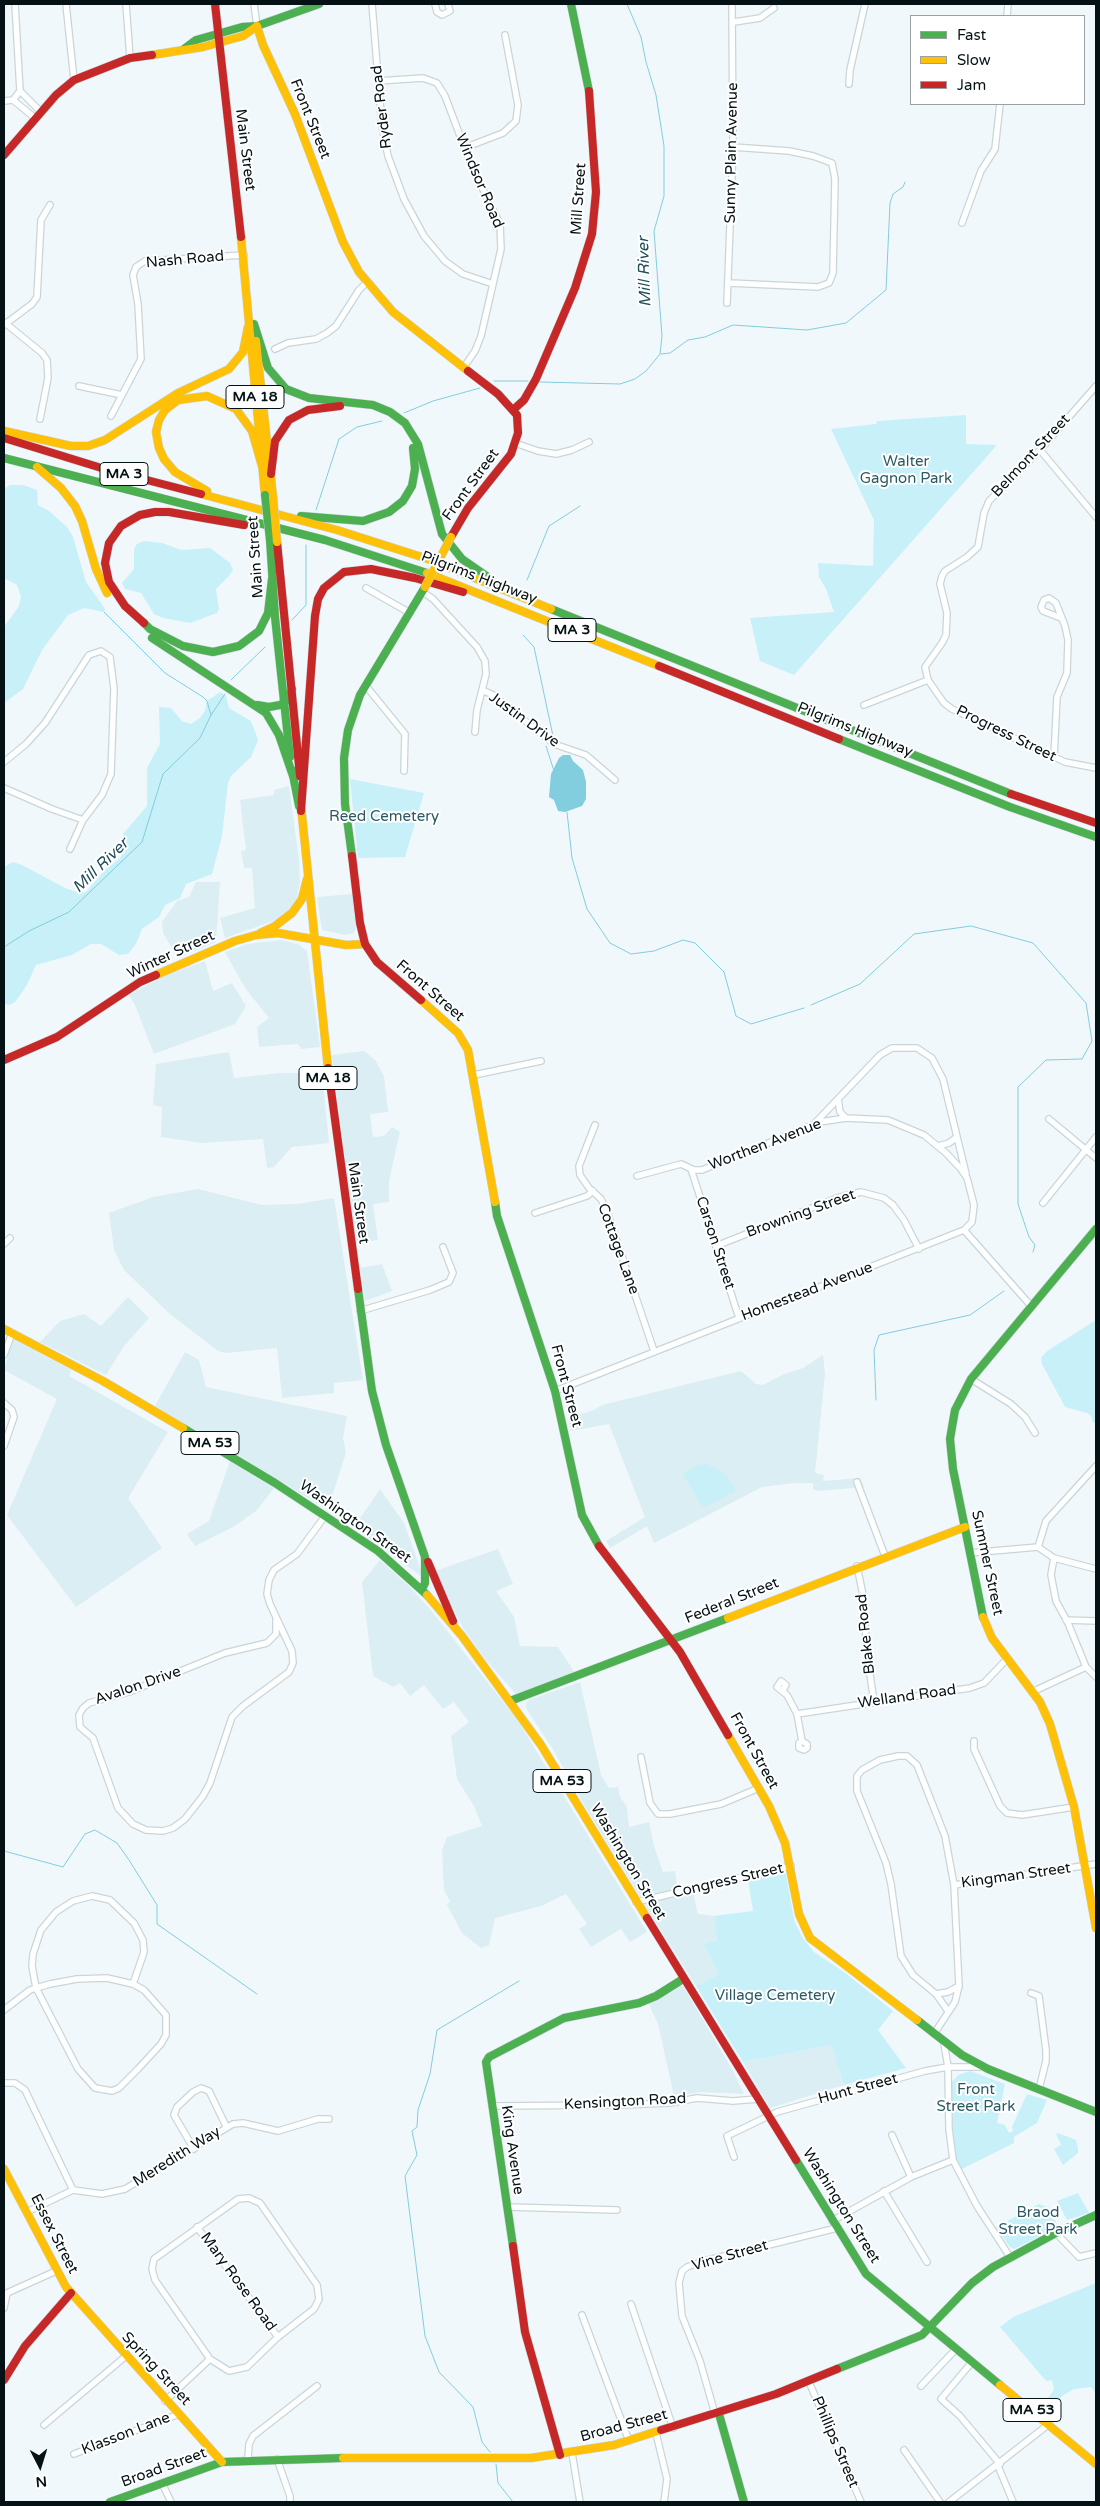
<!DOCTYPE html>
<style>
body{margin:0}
#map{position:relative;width:1100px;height:2506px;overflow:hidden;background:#f0f8fb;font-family:"Varela Round",sans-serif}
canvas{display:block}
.frame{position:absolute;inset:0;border:5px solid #051215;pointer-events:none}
.legend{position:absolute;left:910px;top:15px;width:175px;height:90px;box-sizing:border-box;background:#fff;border:1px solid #9ba0a1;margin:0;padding:6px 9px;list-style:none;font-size:15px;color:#051215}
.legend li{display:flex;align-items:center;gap:10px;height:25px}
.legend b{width:25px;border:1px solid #9ba0a1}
.north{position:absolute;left:15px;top:2441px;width:50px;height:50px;-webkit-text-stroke:4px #fff;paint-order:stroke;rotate:175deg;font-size:14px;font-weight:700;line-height:20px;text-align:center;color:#051215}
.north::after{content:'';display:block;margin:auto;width:18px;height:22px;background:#051215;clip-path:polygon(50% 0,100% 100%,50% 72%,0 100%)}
</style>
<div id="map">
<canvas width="1100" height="2506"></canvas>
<div class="frame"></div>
<ul class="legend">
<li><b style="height:6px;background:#4caf50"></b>Fast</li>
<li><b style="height:6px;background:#ffc107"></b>Slow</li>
<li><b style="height:6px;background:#c62828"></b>Jam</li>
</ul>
<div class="north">N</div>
</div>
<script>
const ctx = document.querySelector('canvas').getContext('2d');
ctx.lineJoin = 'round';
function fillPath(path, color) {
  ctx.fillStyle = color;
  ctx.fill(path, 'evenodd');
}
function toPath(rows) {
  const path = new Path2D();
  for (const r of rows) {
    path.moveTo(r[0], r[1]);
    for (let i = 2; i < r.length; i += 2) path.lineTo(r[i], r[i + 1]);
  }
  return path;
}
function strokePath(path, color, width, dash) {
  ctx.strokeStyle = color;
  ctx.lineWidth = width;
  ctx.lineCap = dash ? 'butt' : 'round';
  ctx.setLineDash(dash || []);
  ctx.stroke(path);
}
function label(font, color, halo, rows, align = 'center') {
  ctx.font = font + ' "Varela Round",sans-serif';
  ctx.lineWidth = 4;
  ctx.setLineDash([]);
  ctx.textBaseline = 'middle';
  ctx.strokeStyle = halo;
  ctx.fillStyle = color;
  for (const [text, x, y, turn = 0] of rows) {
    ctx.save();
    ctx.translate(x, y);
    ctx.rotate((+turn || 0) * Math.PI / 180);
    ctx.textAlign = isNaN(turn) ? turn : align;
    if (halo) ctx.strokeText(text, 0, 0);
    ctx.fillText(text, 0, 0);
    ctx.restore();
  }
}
const built = toPath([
 [289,786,299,860,300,882,297,898,289,910,276,920,225,938,220,918,255,908,252,868,244,868,241,851,246,850,240,800,274,795,274,790],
 [196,882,220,882,216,942,178,958,163,933,162,922,177,901,189,897],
 [352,894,356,927,354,933,345,935,322,930,317,897],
 [281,940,298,944,307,951,320,1047,301,1049,298,1044,259,1047,257,1027,269,1018,245,988,225,952,247,944],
 [205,961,213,991,232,983,246,1006,235,1024,154,1054,135,1005,129,995,162,977],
 [364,1051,375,1060,384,1076,388,1112,370,1114,373,1137,384,1136,392,1127,400,1132,389,1181,389,1202,373,1204,378,1240,356,1243,332,1055],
 [229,1052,234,1078,279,1073,322,1073,329,1143,292,1147,274,1167,267,1168,263,1139,202,1143,161,1137,162,1107,153,1105,156,1064],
 [198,1189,262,1205,297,1204,334,1198,363,1380,334,1383,334,1393,282,1398,277,1348,226,1353,218,1351,170,1314,124,1270,114,1250,109,1213,153,1197],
 [382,1264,392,1291,365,1301,360,1268],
 [128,1297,149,1318,124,1346,106,1375,40,1342,60,1321,84,1314,101,1326],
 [13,1339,71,1370,69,1376,168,1432,128,1498,162,1548,76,1607,7,1515,57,1399,4,1370],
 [185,1352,199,1360,206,1387,347,1416,343,1438,346,1453,331,1499,325,1508,155,1406],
 [823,1355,825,1374,815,1473,824,1475,823,1481,860,1478,864,1487,817,1491,813,1489,813,1483,794,1483,762,1487,654,1543,647,1526,610,1548,606,1541,645,1517,609,1424,571,1431,568,1418,594,1410,602,1405,741,1371,756,1384,763,1385,782,1375,803,1368],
 [230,1461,274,1488,257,1510,235,1526,195,1546,187,1534,209,1521],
 [380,1489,404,1523,422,1573,421,1576,354,1527],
 [498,1549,513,1584,496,1591,514,1617,520,1646,558,1647,575,1673,517,1695,485,1659,463,1628,435,1571],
 [380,1560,409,1586,430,1609,518,1721,647,1932,630,1942,621,1929,591,1947,579,1929,587,1924,566,1894,541,1906,495,1918,489,1945,481,1948,462,1933,447,1905,450,1901,444,1890,442,1851,447,1837,482,1826,474,1806,457,1779,451,1736,469,1722,454,1702,443,1709,424,1685,410,1696,400,1683,393,1687,373,1676,362,1582],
 [580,1682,601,1775,609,1788,618,1787,620,1797,627,1807,629,1827,649,1822,654,1846,663,1872,675,1871,677,1889,640,1896,587,1810,554,1751,526,1708,526,1703,529,1700],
 [693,1892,698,1914,714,1916,717,1940,704,1944,719,1974,696,1986,645,1905,656,1900],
 [676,1986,683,1986,732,2069,744,2094,703,2092,674,2096,658,2024,648,2002],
 [831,2045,844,2085,770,2108,743,2062]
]);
const green = toPath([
 [966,415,966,444,997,445,794,675,760,661,750,618,834,612,826,589,819,577,818,563,873,566,874,520,831,429,876,424,877,421],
 [10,485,23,485,37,490,38,505,49,511,67,527,73,537,86,582,105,609,104,612,84,608,68,615,42,650,23,689,4,703,4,627,19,606,21,597,17,585,4,578,4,489],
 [144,541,162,543,181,550,210,548,230,563,233,570,229,576,216,589,219,609,217,613,190,623,163,618,154,614,141,593,125,589,122,583,134,569,134,549,137,544],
 [220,692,226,696,229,708,251,721,258,740,251,757,231,776,228,783,222,836,212,874,186,884,180,898,165,905,159,917,142,929,136,944,128,954,119,955,101,944,91,944,72,955,36,965,27,985,15,1002,10,1005,4,1004,4,867,13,862,22,865,65,888,80,893,86,892,105,870,121,857,123,834,147,806,147,768,160,744,159,707,171,708,182,721,191,724,200,718,205,711,207,701],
 [350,779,424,793,405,857,358,858],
 [1096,1320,1096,1423,1093,1423,1091,1416,1087,1413,1065,1407,1042,1364,1041,1358,1047,1351],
 [707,1464,725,1474,736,1491,705,1507,701,1505,683,1474,698,1465],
 [786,1873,794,1920,802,1937,814,1952,844,1972,893,2011,878,2030,906,2068,844,2085,831,2045,743,2062,696,1986,719,1974,704,1944,717,1940,714,1916,753,1911,748,1880],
 [970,2071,1005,2084,997,2123,1005,2125,1009,2133,1013,2131,1012,2127,1027,2094,1047,2100,1037,2123,1014,2137,1014,2143,960,2170,955,2159,954,2149,951,2083,958,2075],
 [1058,2133,1076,2140,1078,2148,1078,2153,1063,2165,1054,2149,1061,2145,1056,2134],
 [1078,2193,1089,2213,1067,2220,1057,2201],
 [1039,2204,1050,2208,1058,2227,1014,2249,1010,2247,996,2227],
 [1096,2283,1096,2393,1091,2387,1074,2389,1062,2396,1048,2413,1041,2407,1054,2390,1052,2380,1046,2381,1000,2327,1013,2317]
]);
const water = toPath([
 [563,755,570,755,573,761,583,770,586,782,586,799,582,806,565,812,558,811,554,800,549,797,551,774,559,758]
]);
const stream = toPath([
 [661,354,670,353,688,340,705,337,733,325,807,330,846,323,886,290,890,203,893,194,903,187,905,182],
 [494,381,528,381],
 [540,382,620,384,635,379,646,371,660,354,662,336,654,231,664,196,664,146,656,95,646,62,641,37,627,4],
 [404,413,433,401,480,388],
 [316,510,339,439,357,427,382,421],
 [527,580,549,526,580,506],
 [104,612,165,673,203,697,207,701,211,715],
 [292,620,306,605,306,545],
 [523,635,534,647,553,736],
 [231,680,265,647],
 [546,746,554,771],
 [567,812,572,858,587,909,610,943,631,954,654,951,683,940,695,943,724,972,736,1016,751,1024,804,1008],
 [4,947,29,931,69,912,142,842,163,774,200,738,211,715,225,694],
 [811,1005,860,984,914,934,971,926,1033,943,1086,1003,1092,1041,1082,1059,1046,1060,1018,1087,1018,1204,1029,1237,1035,1245,1033,1252],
 [876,1400,874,1350,879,1335,970,1315,1004,1291],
 [4,1851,63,1867,85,1834,95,1830,117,1843,129,1860,157,1905,157,1924,257,1994],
 [490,2452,482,2442,473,2407,439,2372,425,2336,405,2176,417,2155,412,2131,417,2127,418,2110,430,2074,437,2030,519,1981],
 [496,2464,498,2483,513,2502]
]);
const street = toPath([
 [66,4,74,80],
 [126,4,130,58],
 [254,4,257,26],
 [372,4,382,126,388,156,404,199,424,236,445,261,463,274,493,284],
 [435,4,437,12,442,15,450,11,448,4],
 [1007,16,1008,4],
 [734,22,760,18,774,8],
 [378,81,423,78,437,83,445,96,471,165,500,224,501,249,481,336,475,351,464,367],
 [849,84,850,70,865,4],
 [20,91,41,112],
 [13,100,35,118],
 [4,101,13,100,20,91,15,4],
 [464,148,503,133,516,121,518,105,505,35],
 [962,223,981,171,995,149,1000,104],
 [729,283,818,287,829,283,833,273,835,179,832,163,813,156,789,151,733,147],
 [727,303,733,147,732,4],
 [4,322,42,353,47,360,48,378,40,419],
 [4,325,32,304,37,297,41,220,50,205],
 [275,349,288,343,316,339,327,333,336,326,359,290,366,283],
 [79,386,122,395],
 [1096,386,1040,450,989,501,984,513,978,547,967,557,945,571,942,576,940,584,947,613,946,635,942,643,925,667,928,680,944,703,952,709,1065,762,1096,768],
 [111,416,141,359,138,304,133,275,136,267,145,261,244,255],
 [515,443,538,451,556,454,572,450,589,442],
 [1040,450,1096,517],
 [366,588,410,613],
 [423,592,433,599,477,647,485,661,486,674,477,710,475,732],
 [366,686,405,734,404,771],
 [482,690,493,695,554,744,586,755,615,780],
 [864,705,928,680],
 [1054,757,1057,697,1067,673,1068,640,1065,626,1056,603,1049,598,1044,600,1041,607,1043,611,1061,618],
 [4,762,26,744,45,723,89,655,101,651,110,657,114,689,111,774,102,795,83,820,70,849],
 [4,788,52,809,83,820],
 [474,1075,541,1061],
 [838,1099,840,1112,846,1118],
 [1049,1119,1096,1158],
 [815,1123,880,1055,892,1048,917,1048,932,1058,943,1079,966,1174],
 [595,1125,579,1166,580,1175,589,1188,601,1199,606,1209,654,1351],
 [938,1146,949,1143,957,1137],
 [691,1169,739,1318],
 [637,1176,681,1164,694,1170,702,1170,820,1122,846,1118,888,1120,924,1135,946,1153,961,1169,967,1178,974,1205,972,1222,964,1230],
 [1043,1203,1096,1137],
 [535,1213,587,1196,593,1191],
 [4,1244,10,1238],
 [716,1246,837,1198,861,1192,884,1198,893,1205,904,1220,919,1249],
 [360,1311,430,1290,449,1282,453,1273,443,1247],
 [4,1355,12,1333],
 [971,1379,1011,1404,1025,1417,1035,1433],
 [555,1391,964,1230,1032,1307],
 [4,1403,12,1410,14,1417,4,1446],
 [857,1482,885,1556],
 [1038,1547,1046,1521,1096,1466],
 [970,1553,1038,1547,1054,1558,1096,1569],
 [1054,1558,1051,1575,1056,1601,1068,1623,1086,1667,1096,1677],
 [857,1566,863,1595,867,1654,874,1702],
 [276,1620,276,1634,267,1643,225,1653,129,1692,89,1703,83,1708,79,1715,80,1727,93,1738,118,1808,133,1824,146,1830,163,1831,173,1828,185,1819,203,1796,210,1783,232,1717,243,1706,289,1672,293,1663,292,1651,270,1604,267,1594,269,1580,274,1570,297,1554,325,1516],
 [1066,1620,1096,1621],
 [783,1690,786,1685,781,1681,777,1687,787,1695,797,1714,802,1741,799,1743,799,1748,804,1750,807,1748,807,1744,802,1741],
 [1032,1692,1086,1667],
 [797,1714,970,1688,984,1683,1007,1659],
 [974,1741,974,1749,995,1795,1000,1806,1007,1813,1022,1815,1074,1807],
 [641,1757,650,1803,658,1814,670,1814,721,1804,759,1788],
 [636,1902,791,1866],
 [1031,1993,1039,1996,1046,2050,1046,2061,1039,2089],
 [936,1994,948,1992,959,1986],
 [4,2010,30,1990,36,1988,50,1984,77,1979,107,1978,133,1984,144,1990,166,2015,166,2035,161,2044,138,2069,119,2088,112,2091,95,2088,78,2069,36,1988,32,1966,33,1954,41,1930,56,1912,73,1901,92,1896,110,1900,134,1923,143,1940,144,1952,133,1984],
 [948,2011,936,1994,913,1975,901,1956,891,1884,886,1863,857,1791,857,1776,862,1770,880,1760,898,1756,907,1756,917,1765,945,1836,954,1885],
 [934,2034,955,2002,959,1986,954,1885,1096,1864],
 [944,2043,948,2067,949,2129,953,2160,977,2206,1010,2257],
 [4,2083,15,2083,25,2090,73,2190],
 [492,2106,622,2105,670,2103,697,2098,733,2101,758,2099],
 [892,2135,911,2177],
 [194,2149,174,2115,177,2107,193,2092,201,2088,209,2091,226,2126],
 [734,2157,727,2136,777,2112,925,2071,948,2067,983,2067],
 [884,2191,927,2262],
 [507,2207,617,2210],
 [27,2212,73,2190,102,2194,125,2189,233,2124,243,2123,278,2131,318,2119,329,2119],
 [832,2221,911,2177,953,2160],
 [197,2227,278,2337],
 [1056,2233,1079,2257,1096,2253],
 [7,2293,56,2271],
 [631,2304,673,2428],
 [4,2308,7,2293],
 [582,2315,629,2441],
 [972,2362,941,2399,960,2416,1000,2464],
 [809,2382,861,2502],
 [921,2386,956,2349],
 [165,2401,210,2359,155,2280,152,2269,154,2259,238,2199,249,2198,260,2203,296,2255,317,2285,319,2299,314,2309,278,2337,247,2367,229,2371,210,2359],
 [715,2414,700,2361,682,2316,679,2283,682,2271,687,2267,704,2261,837,2228],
 [44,2425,126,2356],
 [656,2433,667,2479,664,2502],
 [904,2450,940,2502],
 [572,2453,580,2502],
 [74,2454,179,2414],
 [277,2459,290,2496,290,2502],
 [248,2460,249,2444,253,2436,317,2386],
 [998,2466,1013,2502],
 [162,2483,171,2502],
 [949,2502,1049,2424]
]);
const fast = toPath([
 [571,4,589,91],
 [184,49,196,40,242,27,257,26,319,4],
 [254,324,268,368,286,389,309,398,373,405,390,412,405,423,418,444,442,534,462,559,488,577],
 [4,458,325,540,427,573],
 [301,516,363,521,389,512,403,501,412,486,415,469,413,448],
 [270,540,275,617,290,757],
 [551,609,1011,794],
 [144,623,150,629,183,646,213,652,239,646,259,631,268,613,272,579],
 [152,638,266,713,279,735,293,776],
 [257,705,269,707,280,705,288,700,292,689],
 [839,739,1010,807,1096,837],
 [292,770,299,806],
 [352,856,345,804,344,758,348,730,360,695,425,587],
 [495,1202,497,1216,555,1391,582,1515,599,1546],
 [358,1289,372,1391,386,1445,425,1557,425,1583,422,1589],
 [183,1428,275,1483,378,1551,427,1595],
 [983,1617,953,1469,950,1439,955,1410,971,1379,1096,1229],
 [510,1701,728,1618],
 [917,2020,962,2055,988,2069,1096,2112],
 [796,2160,866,2274,1000,2385],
 [513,2246,486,2062,489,2057,564,2018,639,2003,656,1996,683,1979],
 [837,2369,922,2335,972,2283,993,2267,1056,2233,1096,2215],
 [719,2414,744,2502],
 [110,2502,222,2462,343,2458]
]);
const slow = toPath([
 [257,26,263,45,295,114,343,242,359,272,393,312,468,371],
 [152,55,203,47,243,36,257,26],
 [241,237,265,495],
 [256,341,273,497],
 [4,431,71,446,88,446,105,440,178,393,229,369,243,352,248,327],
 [37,467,61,488,75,506,82,521,96,569,107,593],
 [207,491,175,472,164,459,159,448,156,432,159,420,165,410,178,400,207,396,236,409,252,431,262,466],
 [201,494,337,530,428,559,551,609],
 [427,573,659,666],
 [301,806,328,1068],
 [260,933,275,926,292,913,302,899,307,879],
 [156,975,235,941,256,935,278,933,346,945,365,944],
 [421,1000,458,1033,468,1050,495,1202],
 [4,1329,103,1381,183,1428],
 [427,1595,462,1636,541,1745,647,1918],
 [983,1617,992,1638,1040,1702,1050,1724,1074,1807,1096,1928],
 [728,1618,965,1527],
 [728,1735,769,1806,785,1843,799,1914,810,1938,917,2020],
 [4,2169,66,2287,222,2462],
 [1000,2385,1096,2464],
 [343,2458,531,2458,614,2445,661,2430]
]);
const jam = toPath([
 [215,4,241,237],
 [4,155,56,95,74,80,130,58,152,55],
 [513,410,524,400,536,379,575,288,592,234,596,192,589,91],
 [4,438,108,470,201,494],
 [271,474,275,441,289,420,308,410,340,406],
 [451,537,468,508,511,454,518,433,517,415,498,394,468,371],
 [277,542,300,776],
 [144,623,125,606,109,582,105,563,109,543,121,526,140,515,155,512,169,512,244,525],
 [659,666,839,739],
 [1011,794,1096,823],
 [301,811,315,616,318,599,324,588,344,572,371,569,415,578,463,592],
 [352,856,360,923,365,944,377,962,421,1000],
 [4,1060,57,1037,140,982,156,975],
 [328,1068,358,1289],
 [599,1546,680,1652,728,1735],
 [428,1562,453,1621],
 [647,1918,796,2160],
 [513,2246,525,2332,560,2455],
 [4,2380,25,2346,71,2293],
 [661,2430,776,2394,837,2369]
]);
const fastBridge = toPath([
 [265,495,270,540]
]);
const slowBridge = toPath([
 [273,497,277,542],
 [425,587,451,537]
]);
const shields = [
 [255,397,58],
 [124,474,48],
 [572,630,48],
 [328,1078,58],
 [210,1443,58],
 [562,1781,58],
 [1032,2410,58]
];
const shieldNames = [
 ["MA 18",255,397],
 ["MA 3",124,474],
 ["MA 3",572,630],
 ["MA 18",328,1078],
 ["MA 53",210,1443],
 ["MA 53",562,1781],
 ["MA 53",1032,2410]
];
const streetNames = [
 ["Ryder Road",382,107,-97],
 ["Front Street",310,119,68],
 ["Main Street",245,150,83],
 ["Sunny Plain Avenue",732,153,-89],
 ["Windsor Road",479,181,67],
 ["Mill Street",579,199,-86],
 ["Nash Road",185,260,-5],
 ["Belmont Street",1031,456,-47],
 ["Front Street",471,485,-54],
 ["Main Street",256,557,-94],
 ["Pilgrims Highway",479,578,21],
 ["Justin Drive",524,720,36],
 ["Pilgrims Highway",855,730,22],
 ["Progress Street",1006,734,26],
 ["Winter Street",171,955,-25],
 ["Front Street",430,991,41],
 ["Worthen Avenue",765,1145,-21],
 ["Main Street",358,1203,82],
 ["Browning Street",801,1214,-20],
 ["Carson Street",715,1243,72],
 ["Cottage Lane",618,1249,70],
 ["Homestead Avenue",807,1292,-21],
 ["Front Street",566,1386,75],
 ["Washington Street",355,1522,35],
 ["Summer Street",987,1563,78],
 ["Federal Street",732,1601,-22],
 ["Blake Road",866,1634,-96],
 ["Avalon Drive",138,1686,-19],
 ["Welland Road",907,1697,-8],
 ["Front Street",754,1751,61],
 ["Washington Street",628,1862,59],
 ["Kingman Street",1016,1876,-8],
 ["Congress Street",728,1881,-13],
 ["Hunt Street",858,2089,-15],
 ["Kensington Road",625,2102,-3],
 ["King Avenue",512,2150,82],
 ["Meredith Way",177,2157,-32],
 ["Washington Street",841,2206,58],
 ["Essex Street",54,2234,63],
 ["Vine Street",730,2256,-16],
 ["Mary Rose Road",238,2282,54],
 ["Spring Street",156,2369,47],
 ["Broad Street",624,2426,-15],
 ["Klasson Lane",126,2434,-21],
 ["Phillips Street",835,2442,67],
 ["Broad Street",164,2468,-20]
];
const parkNames = [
 ["Walter",906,462],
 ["Gagnon Park",906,479],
 ["Reed Cemetery",384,817],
 ["Village Cemetery",775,1996],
 ["Front",976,2090],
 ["Street Park",976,2107],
 ["Braod",1038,2213],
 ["Street Park",1038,2230]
];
const waterNames = [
 ["Mill River",645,272,-92],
 ["Mill River",101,866,-44]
];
fillPath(built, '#dbeef3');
fillPath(green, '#c8f0f9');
fillPath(water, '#82cdde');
strokePath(stream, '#82cdde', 1);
strokePath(street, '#cad5d9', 8);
strokePath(fast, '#cad5d9', 9);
strokePath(slow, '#cad5d9', 9);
strokePath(jam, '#cad5d9', 9);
strokePath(street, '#fdfefe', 5.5);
strokePath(fast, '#4caf50', 8);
strokePath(slow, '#ffc107', 8);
strokePath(jam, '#c62828', 8);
strokePath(fastBridge, '#cad5d9', 9, []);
strokePath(slowBridge, '#cad5d9', 9, []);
strokePath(fastBridge, '#4caf50', 8);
strokePath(slowBridge, '#ffc107', 8);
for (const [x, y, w] of shields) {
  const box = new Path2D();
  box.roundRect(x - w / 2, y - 11.5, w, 23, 4);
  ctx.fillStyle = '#fff';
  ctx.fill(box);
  strokePath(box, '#051215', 1);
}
label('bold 14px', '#051215', null, shieldNames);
label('15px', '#051215', '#fff', streetNames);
label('15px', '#2c5a64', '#fff', parkNames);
label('italic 16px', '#214f59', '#fff', waterNames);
</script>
